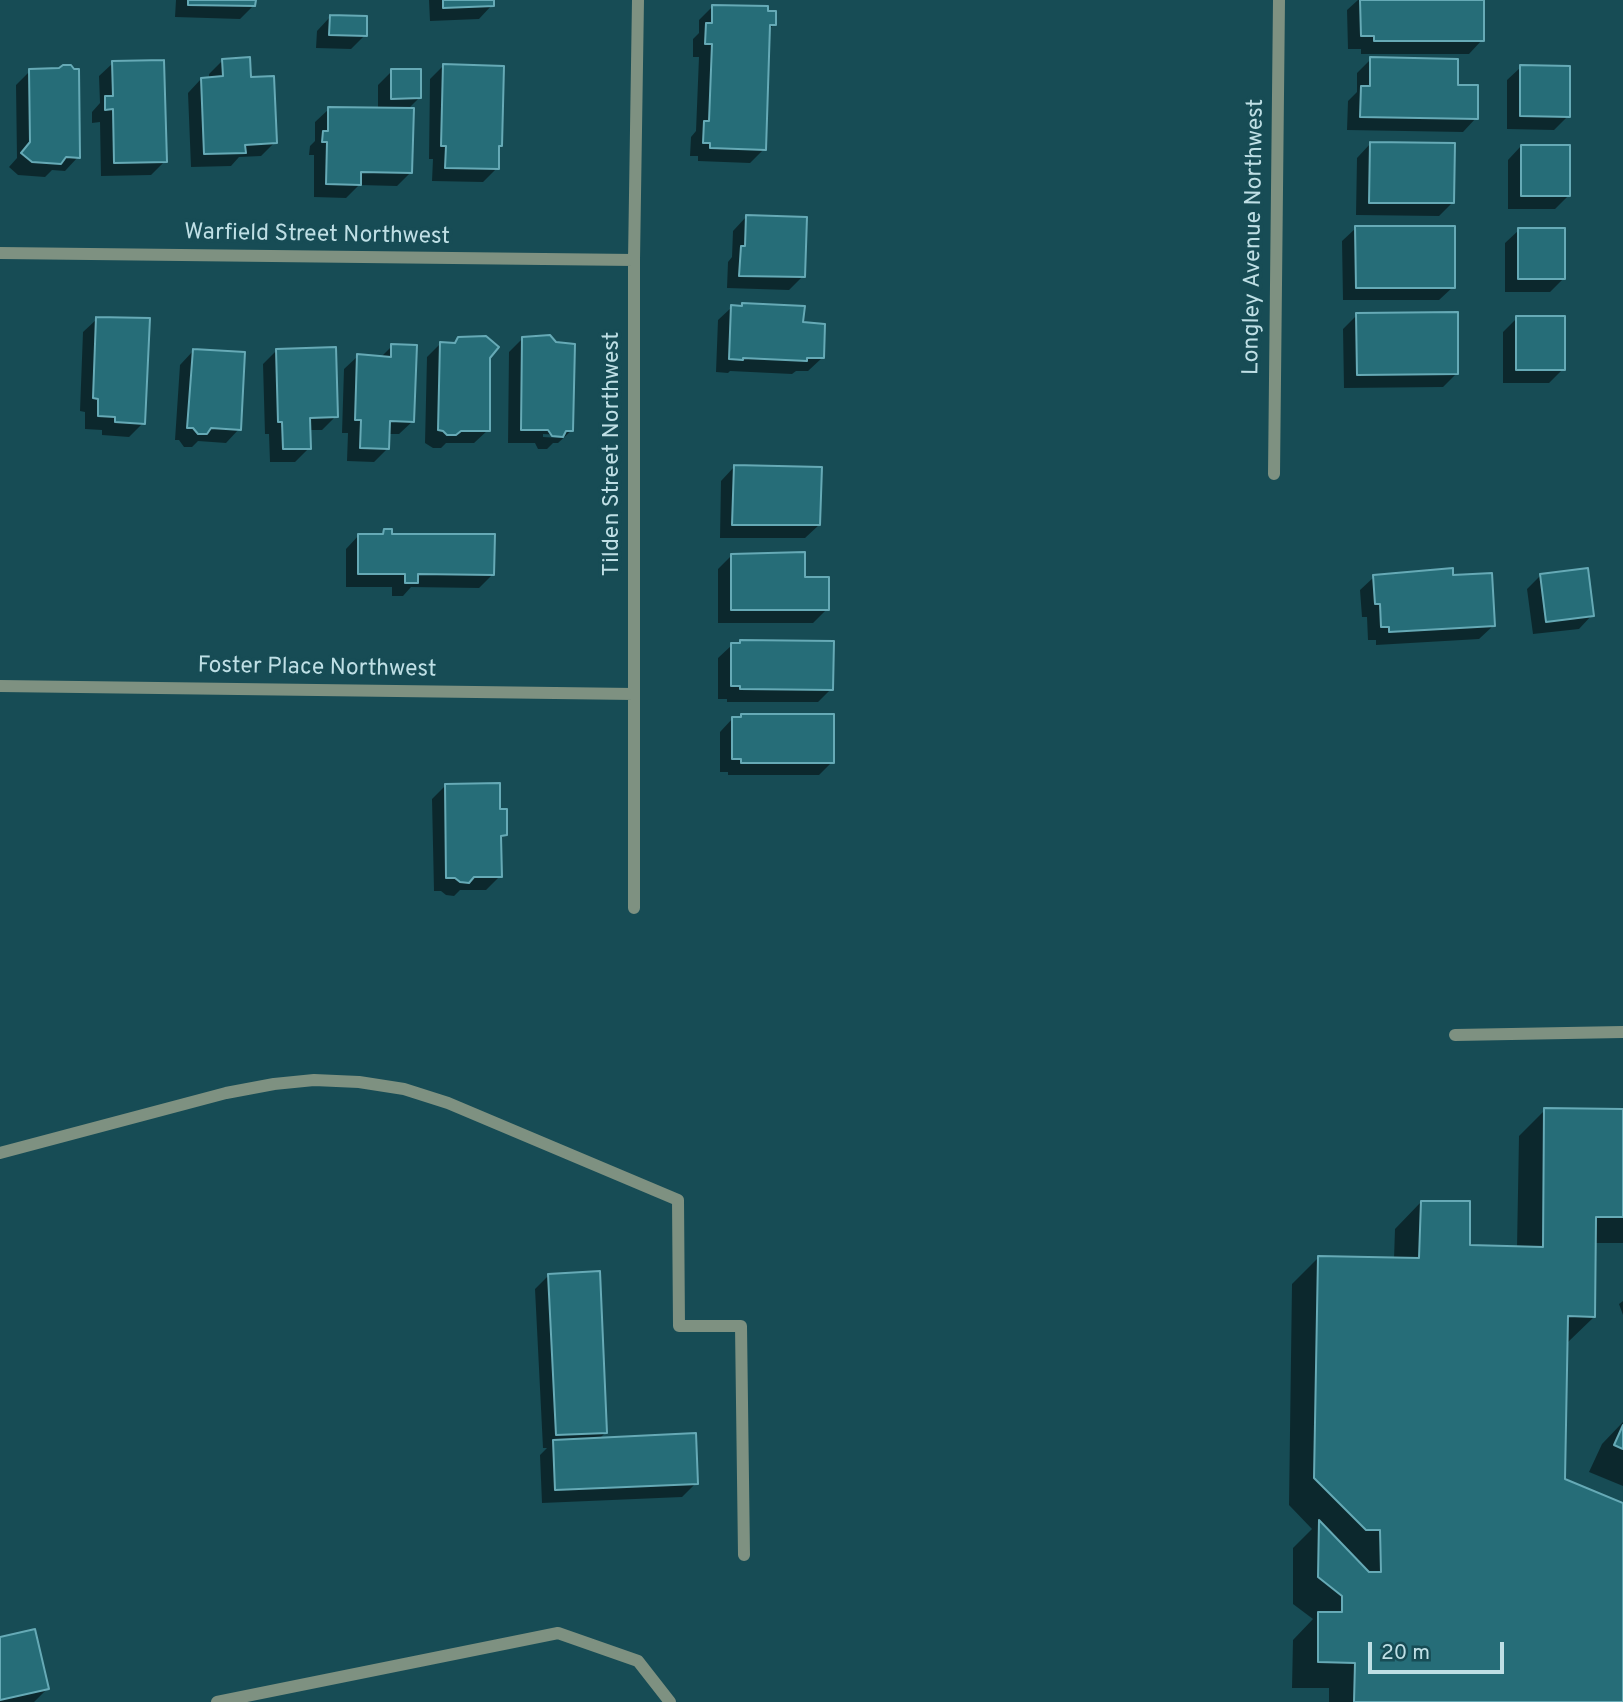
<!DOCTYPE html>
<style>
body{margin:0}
#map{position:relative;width:1623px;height:1702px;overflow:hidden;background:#174c55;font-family:Overpass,sans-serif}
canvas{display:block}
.scale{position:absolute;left:1368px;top:1642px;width:136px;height:32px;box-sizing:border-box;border:4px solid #bfdfe5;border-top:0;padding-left:9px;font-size:21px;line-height:24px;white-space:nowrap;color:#bfdfe5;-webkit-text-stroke:5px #174c55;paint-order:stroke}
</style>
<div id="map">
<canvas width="1623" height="1702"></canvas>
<div class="scale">20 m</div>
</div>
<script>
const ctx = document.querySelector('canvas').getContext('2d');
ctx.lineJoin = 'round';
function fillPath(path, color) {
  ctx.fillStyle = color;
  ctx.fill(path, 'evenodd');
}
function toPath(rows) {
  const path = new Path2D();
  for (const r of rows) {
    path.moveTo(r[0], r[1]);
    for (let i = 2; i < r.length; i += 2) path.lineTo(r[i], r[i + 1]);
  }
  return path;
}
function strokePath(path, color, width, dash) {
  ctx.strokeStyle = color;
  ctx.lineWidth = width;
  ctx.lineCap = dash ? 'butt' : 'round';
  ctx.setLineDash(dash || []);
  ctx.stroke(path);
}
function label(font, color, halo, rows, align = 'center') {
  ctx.font = font + ' Overpass,sans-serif';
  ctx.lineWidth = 7;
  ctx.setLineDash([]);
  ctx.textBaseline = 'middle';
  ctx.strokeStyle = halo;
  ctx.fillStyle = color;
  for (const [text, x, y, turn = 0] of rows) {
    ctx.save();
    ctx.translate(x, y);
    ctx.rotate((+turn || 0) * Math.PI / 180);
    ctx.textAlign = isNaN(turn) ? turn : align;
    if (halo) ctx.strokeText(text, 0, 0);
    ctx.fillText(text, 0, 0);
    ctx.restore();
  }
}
const shadow = toPath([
 [176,0,254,0,254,5,240,19,175,17],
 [429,0,492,0,492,5,479,19,430,21],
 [1358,0,1465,0,1482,40,1469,54,1361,54,1361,49,1348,49,1347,10],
 [713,6,774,24,768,31,764,149,750,163,698,161,698,156,690,156,691,137,696,131,699,57,693,57,693,39,699,33,699,20],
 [330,17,365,35,351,49,316,48,317,31],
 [1371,59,1456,87,1476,118,1463,132,1347,130,1348,101,1357,92,1357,73],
 [223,60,249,79,275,142,261,156,239,157,231,166,191,167,188,93,201,79,209,79,209,74],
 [113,63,165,161,151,175,101,176,100,122,92,123,92,112,100,103,99,76],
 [443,66,501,145,497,149,497,168,483,182,432,181,433,159,429,159,430,79],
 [70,67,78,157,65,171,52,170,45,177,18,175,9,167,17,158,16,85,30,71],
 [1521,67,1568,116,1554,130,1507,129,1507,80],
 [392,71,420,97,407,110,411,172,397,186,359,185,346,198,314,197,314,155,309,155,310,146,315,141,315,122,329,109,378,110,378,85],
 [1370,144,1452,203,1439,216,1356,215,1357,158],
 [1521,146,1569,195,1555,209,1508,209,1508,160],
 [746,217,803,276,789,290,727,288,728,262,732,257,733,231],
 [1356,228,1453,287,1439,300,1343,300,1342,241],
 [1519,230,1563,279,1550,292,1505,292,1505,243],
 [743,304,802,324,822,358,808,371,796,371,792,374,730,371,728,373,716,372,718,320,732,307,740,307],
 [1357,315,1457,373,1443,387,1344,388,1343,329],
 [1517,318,1563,369,1549,383,1503,383,1503,332],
 [97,319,143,423,129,437,102,435,102,430,85,429,85,412,80,411,83,332],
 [459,338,488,358,488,430,474,443,446,443,441,448,433,448,425,443,427,357,440,344,453,344],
 [523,338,572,430,558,443,553,443,547,449,538,449,535,443,508,443,509,352],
 [543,434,561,435,561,438,543,437],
 [392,346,413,421,399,434,388,434,388,448,374,462,347,461,348,433,342,433,344,369,358,356,380,358],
 [277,350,336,416,322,430,309,430,309,448,295,462,270,462,269,434,265,434,263,364],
 [193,351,239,429,226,443,198,441,192,447,184,447,179,440,175,440,180,365],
 [734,467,819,525,805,538,720,538,721,481],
 [384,531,391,535,493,574,479,588,411,587,403,596,392,596,392,587,346,587,346,549,359,535,380,535],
 [731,556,804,579,827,609,813,623,718,623,718,569],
 [1541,575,1592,615,1579,629,1533,634,1527,589],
 [1374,577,1452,577,1493,626,1479,639,1376,645,1376,640,1368,640,1367,617,1362,617,1360,590],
 [741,642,831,689,818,702,727,702,727,699,718,699,718,658,732,645,738,645],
 [742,715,832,762,819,775,728,775,728,772,720,772,720,732,733,718,739,718],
 [446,785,499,811,505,834,499,840,500,876,486,890,460,890,454,896,446,895,441,891,434,891,432,799],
 [1545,1110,1623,1111,1623,1243,1594,1243,1594,1317,1567,1343,1563,1480,1623,1505,1623,1702,1329,1702,1329,1688,1292,1688,1293,1640,1313,1619,1293,1604,1293,1548,1312,1529,1289,1505,1292,1284,1318,1258,1394,1259,1395,1229,1421,1202,1468,1247,1517,1248,1519,1136],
 [549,1275,606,1432,598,1440,696,1483,682,1497,542,1503,540,1455,547,1448,543,1448,535,1289],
 [1623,1301,1623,1315,1619,1304],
 [1623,1422,1623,1486,1589,1472,1602,1444],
 [0,1638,47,1689,34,1702,0,1702]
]);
const building = toPath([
 [188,0,256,0,255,6,188,5,188,0],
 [443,0,494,0,494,6,443,8,443,0],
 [1360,0,1484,0,1484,41,1374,41,1374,36,1361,36,1360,0],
 [712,5,768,6,768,11,776,11,776,25,770,25,766,150,710,148,710,143,703,143,704,121,709,121,712,44,705,44,706,23,712,23,712,5],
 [330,15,367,16,367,36,329,35,330,15],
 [250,57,251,77,274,76,277,143,245,145,246,153,204,154,201,78,223,76,222,59,250,57],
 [1370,57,1458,59,1458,85,1478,85,1478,119,1360,117,1361,86,1370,86,1370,57],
 [164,60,167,162,114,163,113,109,105,110,105,96,113,96,112,61,164,60],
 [443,64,504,66,502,146,499,146,499,169,445,168,446,146,441,146,443,64],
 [63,65,71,65,74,69,79,69,80,158,66,157,61,164,32,162,21,153,30,142,29,69,59,68,63,65],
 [1520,65,1570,66,1570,117,1520,116,1520,65],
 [391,69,421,69,421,98,391,99,391,69],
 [328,107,414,108,412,173,361,172,361,185,326,184,327,142,322,142,323,131,328,131,328,107],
 [1370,142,1455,143,1454,203,1369,203,1370,142],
 [1521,145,1570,145,1570,196,1521,196,1521,145],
 [746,215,807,217,805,277,739,276,741,246,745,246,746,215],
 [1355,226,1455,226,1455,288,1356,288,1355,226],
 [1518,228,1565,228,1565,279,1518,279,1518,228],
 [742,303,805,306,803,322,825,324,824,358,807,358,807,361,743,358,743,360,729,359,731,305,742,306,742,303],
 [1458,312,1458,374,1357,375,1356,313,1458,312],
 [1516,316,1565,316,1565,370,1516,370,1516,316],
 [96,317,150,318,145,424,115,422,115,417,98,416,98,399,93,398,96,317],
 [550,335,556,342,575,344,573,431,566,431,563,437,552,436,548,430,521,430,522,337,550,335],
 [486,336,499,347,490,358,490,431,461,431,456,435,447,435,443,431,438,430,440,342,455,343,458,337,486,336],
 [391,344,417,345,414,422,390,421,389,449,360,448,361,420,355,420,357,354,391,357,391,344],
 [336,347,338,417,310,418,311,449,283,449,282,422,278,422,276,349,336,347],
 [193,349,245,352,241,430,211,428,207,434,198,434,193,428,187,428,193,349],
 [734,465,822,467,820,525,732,525,734,465],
 [384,529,392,529,392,534,495,534,494,575,418,574,418,583,405,583,405,574,358,574,358,534,383,534,384,529],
 [805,552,805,577,829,577,829,610,731,610,731,554,805,552],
 [1453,568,1453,575,1492,573,1495,626,1389,632,1389,627,1381,627,1380,604,1375,604,1373,575,1453,568],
 [1588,568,1594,616,1546,622,1540,574,1588,568],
 [740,640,834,641,833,690,740,689,740,686,731,686,731,643,740,643,740,640],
 [741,714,834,714,834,763,741,763,741,759,732,759,732,717,741,717,741,714],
 [500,783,500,809,507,809,507,835,501,836,502,877,474,877,469,883,460,882,455,878,446,878,445,784,500,783],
 [1544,1108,1623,1109,1623,1217,1596,1217,1595,1317,1568,1316,1565,1479,1623,1503,1623,1702,1354,1702,1355,1663,1318,1662,1318,1612,1342,1612,1342,1596,1318,1577,1319,1520,1369,1572,1381,1572,1380,1530,1366,1530,1314,1478,1318,1256,1419,1258,1421,1201,1470,1201,1470,1245,1543,1247,1544,1108],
 [600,1271,607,1433,556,1435,548,1274,600,1271],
 [1623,1425,1623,1449,1614,1445,1623,1425],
 [696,1433,698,1484,555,1490,553,1440,696,1433],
 [35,1629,49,1689,0,1700,0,1637,35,1629]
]);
const minor = toPath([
 [0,253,634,260],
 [1274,474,1279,0],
 [0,686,634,694],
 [634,908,634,260,638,0],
 [1455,1035,1623,1032],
 [0,1153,226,1093,274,1084,314,1080,359,1082,404,1089,448,1103,678,1200,679,1326,741,1326,744,1555],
 [217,1702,558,1633,638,1661,670,1702]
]);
const streetNames = [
 ["Warfield Street Northwest",317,236,1],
 ["Longley Avenue Northwest",1255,237,-89],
 ["Tilden Street Northwest",613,454,-90],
 ["Foster Place Northwest",317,669,1]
];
fillPath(shadow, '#0007');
fillPath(building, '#266d78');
strokePath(building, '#66aab6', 2);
strokePath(minor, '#7e9181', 12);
label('23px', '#bfdfe5', '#174c55', streetNames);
</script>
